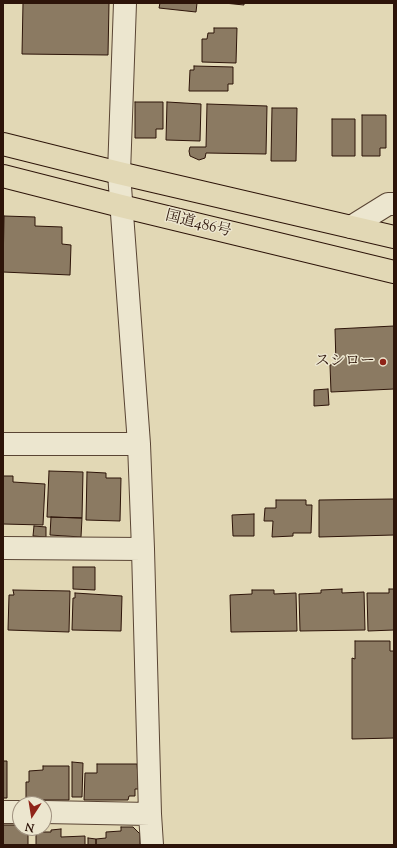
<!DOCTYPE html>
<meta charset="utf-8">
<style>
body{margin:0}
#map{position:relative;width:397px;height:848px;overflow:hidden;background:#e2d8b5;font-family:"Sorts Mill Goudy",serif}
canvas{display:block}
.frame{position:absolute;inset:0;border:4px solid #2d1409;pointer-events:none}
.north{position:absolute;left:12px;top:796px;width:40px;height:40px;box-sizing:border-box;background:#ece6cf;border:1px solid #a09280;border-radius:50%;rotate:192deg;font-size:11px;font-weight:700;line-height:16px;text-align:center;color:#2d1409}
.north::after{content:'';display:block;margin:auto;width:14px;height:18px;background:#8f2418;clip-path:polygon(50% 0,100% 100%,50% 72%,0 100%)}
</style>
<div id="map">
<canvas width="397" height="848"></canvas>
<div class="frame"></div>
<div class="north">N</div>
</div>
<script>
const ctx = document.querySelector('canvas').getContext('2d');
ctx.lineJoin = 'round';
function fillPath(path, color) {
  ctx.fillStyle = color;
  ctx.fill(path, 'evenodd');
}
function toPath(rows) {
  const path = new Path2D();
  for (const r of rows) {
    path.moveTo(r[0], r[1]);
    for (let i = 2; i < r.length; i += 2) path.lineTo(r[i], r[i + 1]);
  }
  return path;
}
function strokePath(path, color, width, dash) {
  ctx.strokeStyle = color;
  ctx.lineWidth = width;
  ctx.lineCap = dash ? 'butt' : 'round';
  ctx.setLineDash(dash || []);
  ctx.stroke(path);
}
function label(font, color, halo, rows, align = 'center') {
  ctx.font = font + ' "Sorts Mill Goudy","Noto Serif JP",serif';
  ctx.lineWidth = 3;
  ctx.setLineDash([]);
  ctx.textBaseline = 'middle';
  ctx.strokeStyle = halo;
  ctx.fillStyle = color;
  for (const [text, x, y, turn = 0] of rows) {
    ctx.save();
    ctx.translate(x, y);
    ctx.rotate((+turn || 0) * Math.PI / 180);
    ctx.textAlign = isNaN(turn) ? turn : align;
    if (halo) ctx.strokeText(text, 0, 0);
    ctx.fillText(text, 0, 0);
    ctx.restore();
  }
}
const building = toPath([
 [23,3,109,3,108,55,22,54,23,3],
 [160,3,197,3,196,12,159,8,160,3],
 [224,3,244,3,244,5,224,3],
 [214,28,237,28,236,63,202,62,202,39,207,39,208,33,214,33,214,28],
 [194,66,233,67,233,84,228,84,228,91,189,91,190,70,194,70,194,66],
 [135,102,163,102,163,129,156,129,156,138,135,138,135,102],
 [167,102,201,104,200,141,166,140,167,102],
 [207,104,267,106,266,154,206,153,205,158,199,160,190,156,189,151,190,147,206,147,207,104],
 [272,108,297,108,296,161,271,161,272,108],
 [362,115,386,115,386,148,380,148,380,156,362,156,362,115],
 [332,119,355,119,355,156,332,156,332,119],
 [4,216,35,217,35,226,62,227,62,244,71,245,70,275,3,272,4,216],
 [394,326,394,389,331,392,330,365,336,364,335,329,394,326],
 [328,389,329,405,314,406,314,390,328,389],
 [49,471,83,472,82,518,47,517,49,471],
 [87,472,106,473,106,478,121,478,120,521,86,520,87,472],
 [3,476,13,476,13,482,45,484,43,525,3,524,3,476],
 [394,499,394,535,319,537,319,500,394,499],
 [276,500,306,500,306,505,312,505,311,533,293,533,293,536,272,537,273,521,264,521,265,508,276,508,276,500],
 [254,514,254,536,233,536,232,515,254,514],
 [51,517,82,518,81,537,50,535,51,517],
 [34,526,46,527,46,537,33,536,34,526],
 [73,567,95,567,95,590,73,589,73,567],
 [342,589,342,593,364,592,365,630,300,631,299,594,321,593,321,590,342,589],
 [389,589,394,589,394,630,368,631,367,593,389,593,389,589],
 [13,590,70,591,69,632,8,630,9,595,14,595,13,590],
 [252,590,274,590,274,594,296,593,297,631,231,632,230,595,252,594,252,590],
 [75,593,122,596,121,631,72,630,73,598,75,598,75,593],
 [355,641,390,641,390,651,394,651,394,738,352,739,352,658,355,659,355,641],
 [3,761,7,761,7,798,3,798,3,761],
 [72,762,83,763,82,797,72,797,72,762],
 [97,764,137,764,139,789,135,789,135,796,129,796,128,800,84,800,85,773,97,773,97,764],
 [43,766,69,766,69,800,26,800,26,782,29,782,29,771,43,770,43,766],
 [3,825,20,825,20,828,28,828,28,845,3,845,3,825],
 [121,827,133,827,140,834,140,845,96,845,96,839,106,838,106,832,121,831,121,827],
 [61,829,61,837,85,836,85,845,36,845,36,832,51,832,51,830,61,829],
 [88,838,96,839,96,845,88,845,88,838]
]);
const minor = toPath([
 [125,3,119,173,139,444,143,549,150,814,152,845],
 [351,227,388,204,394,204],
 [3,444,139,444],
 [3,548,143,549],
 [3,812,20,812],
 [44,812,150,814]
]);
const highway = toPath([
 [3,144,119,173,394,237],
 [3,176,121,206,394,272]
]);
const markers = [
 [383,362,4,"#8f2418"]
];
const streetNames = [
 ["国道486号",198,225,14]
];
const poiNames = [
 ["スシロー",375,362]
];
fillPath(building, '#8b7a62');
strokePath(building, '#2d1409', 1);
strokePath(minor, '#5a4534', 24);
strokePath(highway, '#2d1409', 24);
strokePath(minor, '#ece6cf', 22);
strokePath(highway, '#e2d8b5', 22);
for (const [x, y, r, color] of markers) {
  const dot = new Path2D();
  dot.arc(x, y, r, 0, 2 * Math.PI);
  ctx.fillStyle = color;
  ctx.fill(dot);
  strokePath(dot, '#ece6cf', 1.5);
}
label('15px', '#2d1409', '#ece6cf', streetNames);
label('15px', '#2d1409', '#ece6cf', poiNames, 'right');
</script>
